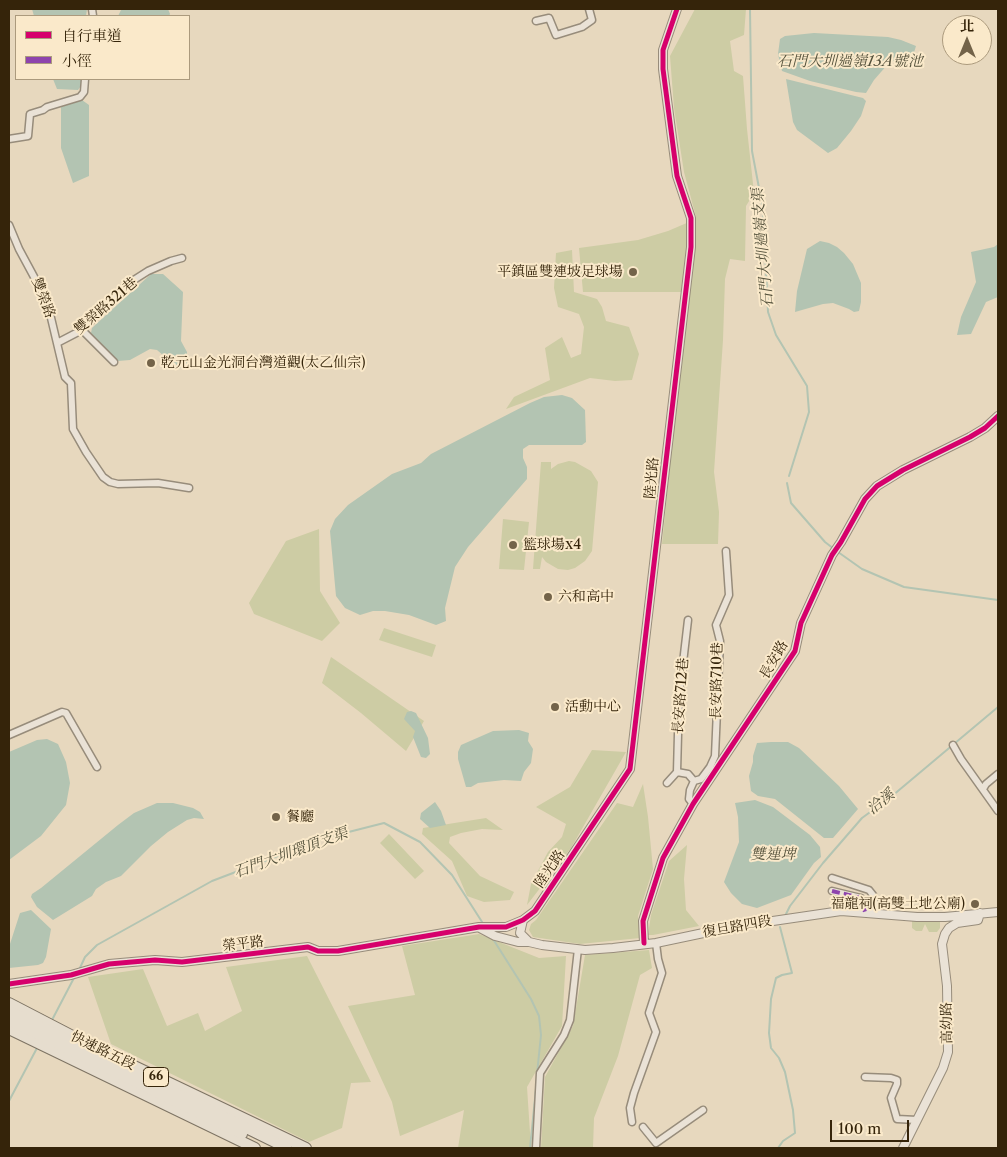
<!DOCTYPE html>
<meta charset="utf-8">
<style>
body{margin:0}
#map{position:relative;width:1007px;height:1157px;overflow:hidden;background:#e7d8be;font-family:"Libre Caslon Text","Noto Serif TC",serif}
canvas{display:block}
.frame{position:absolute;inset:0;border:10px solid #35240a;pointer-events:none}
.legend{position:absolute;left:15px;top:15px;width:175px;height:65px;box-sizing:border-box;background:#fae9ca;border:1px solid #ab9a7d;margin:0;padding:6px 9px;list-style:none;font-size:15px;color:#35240a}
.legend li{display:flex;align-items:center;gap:10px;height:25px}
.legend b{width:25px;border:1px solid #ab9a7d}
.north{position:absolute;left:942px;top:15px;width:50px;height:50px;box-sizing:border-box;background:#fae9ca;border:1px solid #ab9a7d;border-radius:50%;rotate:0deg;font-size:14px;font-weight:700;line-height:20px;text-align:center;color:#35240a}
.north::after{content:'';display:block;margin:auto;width:18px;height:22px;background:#736349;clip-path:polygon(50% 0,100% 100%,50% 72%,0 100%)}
.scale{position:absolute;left:830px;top:1120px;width:79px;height:22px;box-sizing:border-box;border:2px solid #35240a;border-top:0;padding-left:6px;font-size:15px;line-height:18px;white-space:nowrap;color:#35240a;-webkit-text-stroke:4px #fae9ca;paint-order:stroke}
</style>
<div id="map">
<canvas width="1007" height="1157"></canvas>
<div class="frame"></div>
<ul class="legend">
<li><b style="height:6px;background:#d6006c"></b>自行車道</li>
<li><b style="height:6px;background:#8e44ad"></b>小徑</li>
</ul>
<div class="north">北</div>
<div class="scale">100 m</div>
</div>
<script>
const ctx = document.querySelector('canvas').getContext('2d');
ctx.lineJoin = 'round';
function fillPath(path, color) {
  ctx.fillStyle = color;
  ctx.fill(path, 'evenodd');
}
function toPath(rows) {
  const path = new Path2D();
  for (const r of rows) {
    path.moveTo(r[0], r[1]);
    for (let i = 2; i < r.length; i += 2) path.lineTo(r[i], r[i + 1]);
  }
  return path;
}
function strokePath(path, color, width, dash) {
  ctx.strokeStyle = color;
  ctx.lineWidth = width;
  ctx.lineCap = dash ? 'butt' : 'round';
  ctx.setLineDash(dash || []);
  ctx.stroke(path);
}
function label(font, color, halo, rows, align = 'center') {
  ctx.font = font + ' "Libre Caslon Text","Noto Serif TC",serif';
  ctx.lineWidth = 4;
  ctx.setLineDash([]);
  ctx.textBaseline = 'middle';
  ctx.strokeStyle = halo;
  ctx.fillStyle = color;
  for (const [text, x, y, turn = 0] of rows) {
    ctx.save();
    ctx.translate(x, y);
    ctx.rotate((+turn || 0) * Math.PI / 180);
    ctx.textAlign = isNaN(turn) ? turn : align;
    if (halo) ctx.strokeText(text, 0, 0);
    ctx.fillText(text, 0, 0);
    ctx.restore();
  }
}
const green = toPath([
 [695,9,746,9,744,35,730,41,734,71,743,76,747,129,754,193,746,206,745,261,730,259,725,279,723,340,714,472,719,512,718,544,662,544,679,376,694,258,696,217,684,172,674,108,670,56],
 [689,222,688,246,681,292,583,292,579,248,638,240,668,231],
 [572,250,574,292,597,299,602,307,606,321,629,327,639,354,632,380,615,381,590,378,506,409,514,397,550,380,545,348,562,337,571,358,581,354,584,327,579,314,558,307,554,288,556,253],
 [569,461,575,462,591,471,598,482,592,551,585,561,575,568,568,570,558,569,546,562,542,557,540,569,533,569,541,462,551,462,551,469,558,464],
 [503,519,529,522,524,570,499,569],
 [319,529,320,591,340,623,322,641,254,614,249,603,286,541],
 [384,628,436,645,432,657,379,640],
 [331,657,424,721,406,751,361,713,322,683],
 [592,750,626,752,571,848,527,905,531,884,548,852,562,837,566,824,536,807,570,787],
 [643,784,648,817,653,869,638,916,640,938,580,944,533,937,529,930,531,924,536,920,617,803,633,807],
 [486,818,503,830,482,829,461,833,450,837,449,843,480,876,514,892,510,900,484,902,467,896,452,861,422,834,423,828],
 [389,834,424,871,415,879,380,843],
 [687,845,684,879,686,910,699,926,653,935,648,935,651,915,669,861],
 [912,920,940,921,940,928,937,932,929,932,925,924,922,931,916,931,912,928],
 [479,934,539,958,566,956,562,1026,527,1087,531,1148,458,1148,464,1110,400,1136,392,1102,348,1006,415,995,402,946],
 [649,950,652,968,640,975,618,1056,594,1118,593,1148,541,1148,545,1077,573,1026,585,955],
 [307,956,371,1082,351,1083,342,1128,309,1142,111,1044,88,977,143,969,167,1026,198,1013,205,1031,242,1011,226,967]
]);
const water = toPath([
 [32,9,87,9,86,16,34,16],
 [117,9,168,9,170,14,169,16,118,16,121,10],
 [814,33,888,37,901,40,916,46,912,59,896,60,888,64,874,80,866,93,856,92,810,81,782,71,778,54,780,39,785,36],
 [53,79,82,79,81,86,78,90,57,89],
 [786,79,863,98,866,101,861,116,851,131,837,148,828,153,797,130,793,122],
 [82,100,89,105,89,176,73,183,61,148,61,107],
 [820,241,829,243,837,247,844,253,853,264,861,283,861,302,859,311,854,312,849,309,833,303,823,304,795,312,797,291,807,249],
 [998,244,998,297,986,302,971,334,957,335,961,317,976,282,971,252,994,247],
 [151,274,163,274,183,292,181,341,187,352,187,364,179,369,157,350,150,349,130,360,118,361,91,333,92,328],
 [562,395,572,398,585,410,586,442,582,445,529,445,523,449,523,458,527,467,527,479,468,547,455,567,445,608,446,621,436,625,409,615,385,611,373,611,360,615,345,608,336,596,330,531,335,519,348,505,392,474,421,463,431,454,530,403,544,397],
 [411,711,416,713,428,738,430,754,426,758,421,757,413,737,415,731,404,719,407,712],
 [519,730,529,733,528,741,533,749,531,763,524,772,521,781,504,780,478,783,471,787,466,787,458,759,458,752,461,745,493,731],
 [47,739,58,744,66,762,70,783,66,805,41,836,9,860,9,752,37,740],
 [771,742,788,742,799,748,839,786,858,809,833,838,824,838,775,799,758,796,751,791,749,776,753,762,753,756,757,743],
 [755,800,773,807,810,835,820,847,821,857,814,863,791,895,757,908,742,904,731,893,724,882,739,842,738,817,735,803],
 [435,802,441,811,446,825,430,828,420,819,421,813],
 [157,803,173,803,193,808,200,812,204,819,194,818,187,820,168,832,151,846,121,876,106,882,96,889,92,896,53,920,37,907,31,897,32,894,41,888,118,825,134,813],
 [31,910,51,929,46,957,43,963,38,965,9,968,9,947,20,913]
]);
const stream = toPath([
 [750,9,752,151,763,209,768,312,776,335,807,386,809,412,789,476],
 [787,483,791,503,825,542,834,549],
 [838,552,862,569,904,587,998,600],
 [785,916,790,906,823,863,862,818,892,796,998,707],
 [493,939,531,999,539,1016,541,1035,537,1074],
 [79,970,85,957,97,945,212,881,325,838,384,823,420,842,452,875,484,925],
 [52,1020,75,976],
 [9,1101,37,1048],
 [530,1148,537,1079],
 [778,1148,783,1141,795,1133,793,1110,785,1072,779,1058,771,1048,769,1033,771,999,776,978,782,975,792,973,780,927]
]);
const minor = toPath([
 [92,9,93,16],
 [536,21,549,18,556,35,582,27,592,20,589,9],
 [9,139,28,136,30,114,43,110,47,107,80,97,84,92,85,79],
 [9,225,19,249,47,301,65,377,71,383,73,429,86,452,103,477,110,482,118,484,158,483,189,488],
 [82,330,114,362],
 [57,343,82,330,126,285,148,271,171,261,182,258],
 [9,735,62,712,66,713,97,767],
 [953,745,961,759,998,811],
 [677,772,679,697,688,620],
 [667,783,677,772,688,774,694,781],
 [983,789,986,784,998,774],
 [693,804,689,799,690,790,694,781,701,779,710,767,715,756,720,641,716,625,729,595,726,551],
 [832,878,869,890,873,895,876,913],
 [832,891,861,898,865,912],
 [865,1077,891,1078,897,1080,897,1084,891,1098,897,1119,917,1120],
 [632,1122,630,1108,634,1093,656,1032,649,1013,662,973,658,959,656,943],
 [643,1127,656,1143,703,1110],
 [536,1148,540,1073,564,1035,570,1020,578,949]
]);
const tertiary = toPath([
 [523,920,520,933,529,942],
 [480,928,495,936,518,942,529,942,542,945,585,950,613,948,656,943,732,927,841,911,917,917,945,917,998,912],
 [644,943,643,921,663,858,693,804,795,651,801,623,832,555,841,542,865,499,877,486,903,470,970,437,985,428,998,416],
 [9,984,71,975,109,964,155,960,182,962,308,947,318,951,338,951,479,927,506,927,523,920,535,911,630,769,691,247,691,218,677,176,663,69,663,50,677,9],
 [903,1148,943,1068,948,1052,947,986,942,944,945,934,949,928,957,923,978,920,980,913]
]);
const primary = toPath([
 [9,1003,88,1044,306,1148],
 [9,1029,255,1148]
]);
const trunk = toPath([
 [9,1011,287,1148],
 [9,1020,242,1134]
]);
const quiet = toPath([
 [832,891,861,898,865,912]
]);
const cycleway = toPath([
 [644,943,643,921,663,858,693,804,795,651,801,623,832,555,841,542,865,499,877,486,903,470,970,437,985,428,998,416],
 [9,984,71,975,109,964,155,960,182,962,308,947,318,951,338,951,479,927,506,927,523,920,535,911,630,769,691,247,691,218,677,176,663,69,663,50,677,9]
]);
const markers = [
 [633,272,5,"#736349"],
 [151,363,5,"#736349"],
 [513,545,5,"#736349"],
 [548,597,5,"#736349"],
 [555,707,5,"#736349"],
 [276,817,5,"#736349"],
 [975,904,5,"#736349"]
];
const shields = [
 [156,1077,25]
];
const shieldNames = [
 ["66",156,1077]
];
const poiNames = [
 ["平鎮區雙連坡足球場",623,272,"right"],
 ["乾元山金光洞台灣道觀(太乙仙宗)",161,363],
 ["籃球場x4",523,545],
 ["六和高中",558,597],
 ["活動中心",565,707],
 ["餐廳",286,817],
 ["福龍祠(高雙土地公廟)",965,904,"right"]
];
const streetNames = [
 ["雙榮路",43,298,69],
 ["雙榮路321巷",106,306,-41],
 ["陸光路",652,478,-85],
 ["長安路",774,660,-60],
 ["長安路710巷",717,681,-89],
 ["長安路712巷",681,696,-86],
 ["陸光路",550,869,-56],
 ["復旦路四段",737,927,-10],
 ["榮平路",243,944,-7],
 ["高幼路",947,1023,-91],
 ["快速路五段",103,1051,26]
];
const waterNames = [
 ["石門大圳過嶺13A號池",850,62],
 ["石門大圳過嶺支渠",763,248,-95],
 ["洽溪",881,802,-39],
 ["石門大圳環頂支渠",291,853,-20],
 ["雙連埤",773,855]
];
fillPath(green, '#cdcca4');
fillPath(water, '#b3c4b2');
strokePath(stream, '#b3c4b2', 2);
strokePath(minor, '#978c7b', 9);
strokePath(tertiary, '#978c7b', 10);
strokePath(primary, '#7d7363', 12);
strokePath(trunk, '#7d7363', 12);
strokePath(minor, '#eae2d6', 6);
strokePath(tertiary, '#eae2d6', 8);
strokePath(primary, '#e6ddce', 10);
strokePath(trunk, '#e6ddce', 10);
strokePath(quiet, '#8e44ad', 4, [8, 4]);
strokePath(cycleway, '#d6006c', 5);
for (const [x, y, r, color] of markers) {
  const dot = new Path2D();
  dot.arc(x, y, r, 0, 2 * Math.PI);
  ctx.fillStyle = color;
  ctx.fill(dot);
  strokePath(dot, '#fae9ca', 2);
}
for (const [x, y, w] of shields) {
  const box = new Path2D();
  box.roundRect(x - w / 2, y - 9.5, w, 19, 4);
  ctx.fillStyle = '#fae9ca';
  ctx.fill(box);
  strokePath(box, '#35240a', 1);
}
label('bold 12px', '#35240a', null, shieldNames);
label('14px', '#35240a', '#fae9ca', poiNames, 'left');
label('14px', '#35240a', '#fae9ca', streetNames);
label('italic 15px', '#54513b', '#fae9ca', waterNames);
</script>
